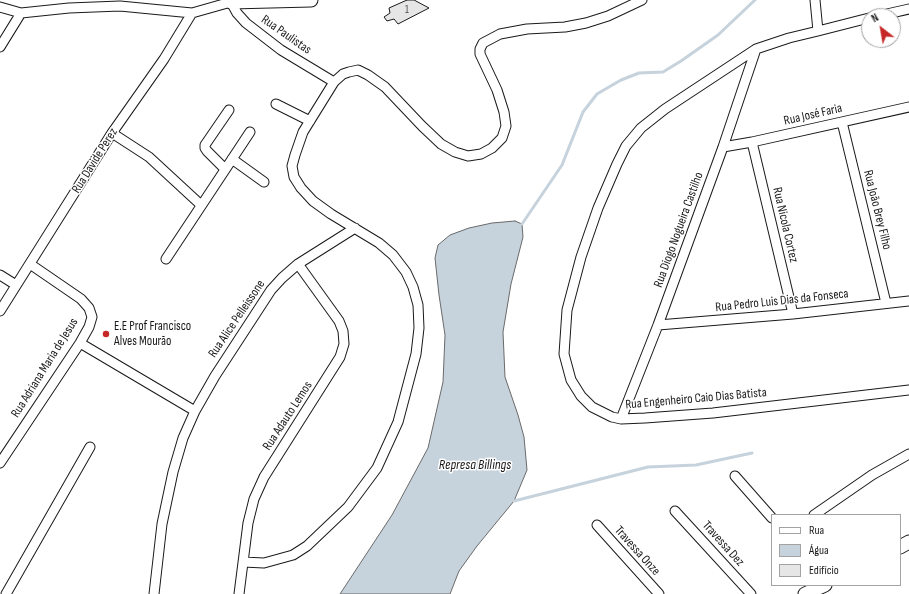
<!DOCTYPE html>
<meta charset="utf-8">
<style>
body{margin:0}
#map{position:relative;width:909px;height:594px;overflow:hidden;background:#fff;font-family:"Sofia Sans Condensed",sans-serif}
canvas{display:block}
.legend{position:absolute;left:771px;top:514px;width:130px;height:72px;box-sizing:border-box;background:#fff;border:1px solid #a3a3a3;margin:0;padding:5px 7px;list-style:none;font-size:12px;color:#1a1a1a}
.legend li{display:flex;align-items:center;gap:8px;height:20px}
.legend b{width:20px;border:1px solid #a3a3a3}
.north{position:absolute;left:861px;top:8px;width:40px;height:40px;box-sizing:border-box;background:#fff;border:1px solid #a3a3a3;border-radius:50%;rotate:329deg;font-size:11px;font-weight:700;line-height:16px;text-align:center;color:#1a1a1a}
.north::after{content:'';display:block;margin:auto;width:14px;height:18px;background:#c62828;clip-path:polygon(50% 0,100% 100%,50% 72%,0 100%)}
</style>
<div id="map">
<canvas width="909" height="594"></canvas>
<ul class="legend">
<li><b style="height:5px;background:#fff"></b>Rua</li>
<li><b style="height:11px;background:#c6d2dc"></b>Água</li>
<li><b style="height:11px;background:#e6e6e6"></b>Edifício</li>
</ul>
<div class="north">N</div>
</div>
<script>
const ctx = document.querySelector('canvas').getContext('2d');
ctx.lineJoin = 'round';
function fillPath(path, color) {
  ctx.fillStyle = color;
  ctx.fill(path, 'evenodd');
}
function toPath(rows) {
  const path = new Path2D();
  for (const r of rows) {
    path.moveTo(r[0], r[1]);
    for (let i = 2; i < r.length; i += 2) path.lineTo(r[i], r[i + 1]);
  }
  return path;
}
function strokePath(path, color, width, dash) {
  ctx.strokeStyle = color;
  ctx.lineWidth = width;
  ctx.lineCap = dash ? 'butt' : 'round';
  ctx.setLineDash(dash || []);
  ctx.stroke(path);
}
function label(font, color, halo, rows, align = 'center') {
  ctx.font = font + ' "Sofia Sans Condensed",sans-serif';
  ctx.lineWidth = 3;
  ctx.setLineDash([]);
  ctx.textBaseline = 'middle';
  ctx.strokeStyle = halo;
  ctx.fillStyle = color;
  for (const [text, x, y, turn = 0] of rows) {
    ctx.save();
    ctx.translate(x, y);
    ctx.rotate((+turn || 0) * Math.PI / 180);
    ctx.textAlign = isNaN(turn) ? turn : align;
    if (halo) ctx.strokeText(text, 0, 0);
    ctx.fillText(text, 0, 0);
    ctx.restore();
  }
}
const water = toPath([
 [515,221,522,224,523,237,511,284,503,332,505,377,518,415,524,437,527,470,514,501,477,546,459,571,450,594,340,594,392,515,428,448,443,382,445,335,439,295,435,258,438,245,450,235,469,228,492,223,515,221]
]);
const stream = toPath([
 [522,224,562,165,583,112,597,94,621,80,639,73,663,72,681,61,718,35,755,0],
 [514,501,648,467,696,465,752,453]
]);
const building = toPath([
 [407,0,414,0,429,8,398,24,394,19,387,21,384,17,390,13,389,8,407,0]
]);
const street = toPath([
 [815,0,818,31],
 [0,7,21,13,69,8,120,6,192,13,231,2,237,13,246,23,281,50,334,82],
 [878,16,909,9],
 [869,18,818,31,789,38,756,49,665,109,641,128,626,146,617,164,598,208,581,257,567,310,564,354,571,380,581,396,592,407,612,417,621,419,645,418,713,413,909,390],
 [0,47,21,13],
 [276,104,310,121],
 [842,122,886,303],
 [112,133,149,157,201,205],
 [752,142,793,314],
 [723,147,752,142,909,107],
 [232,159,264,182],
 [225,169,207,151,205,148,205,145,229,110],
 [166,259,250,132],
 [0,275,16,285],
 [0,311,112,133,164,59,192,13],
 [658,325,793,314,909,301],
 [80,343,195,411,183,438,173,472,162,524,154,594],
 [195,411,215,376,271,290,282,278,298,264,355,228],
 [621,419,658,325,723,147,756,49],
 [0,463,80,343,89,327,92,317,89,308,81,299,30,264],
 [735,476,772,518],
 [675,511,751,594],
 [814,515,872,475,909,454],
 [597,525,659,594],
 [243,562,264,563,293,555,307,546,348,507,377,468,398,422,416,354,419,328,418,305,413,287,406,272,393,255,379,243,331,214,313,201,301,188,294,177,292,166,295,155,303,132,334,82,343,74,349,72,358,70,368,75,385,87,422,126,441,144,455,152,468,156,481,154,492,148,502,138,506,126,504,112,497,90,480,54,480,49,483,43,500,34,527,29,565,27,586,23,608,16,642,0],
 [6,594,90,447],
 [239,594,248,523,254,499,264,477,340,357,344,344,343,331,339,321,298,264]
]);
const secondary = toPath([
 [231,0,231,2,311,0],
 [900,547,909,542],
 [805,594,825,585]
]);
const markers = [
 [106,334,4,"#c62828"]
];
const numberNames = [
 ["1",407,10]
];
const streetNames = [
 ["Rua Paulistas",286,35,35],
 ["Rua José Faria",813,115,-13],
 ["Rua Davide Perez",95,161,-58],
 ["Rua João Brey Filho",877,210,76],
 ["Rua Nicola Cortez",785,225,77],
 ["Rua Diogo Nogueira Castilho",679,230,-70],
 ["Rua Pedro Luis Dias da Fonseca",782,301,-6],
 ["Rua Alice Pelleissone",237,319,-56],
 ["Rua Adriana Maria de Jesus",45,368,-58],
 ["Rua Engenheiro Caio Dias Batista",696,399,-5],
 ["Rua Adauto Lemos",288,416,-57],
 ["Travessa Dez",723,544,48],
 ["Travessa Onze",637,551,48]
];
const poiNames = [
 ["E.E Prof Francisco",114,327],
 ["Alves Mourão",114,342]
];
const waterNames = [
 ["Represa Billings",475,465]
];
fillPath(water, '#c6d2dc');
strokePath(water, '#6a6a6a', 1);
strokePath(stream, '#c6d2dc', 3);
fillPath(building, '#e6e6e6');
strokePath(building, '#1a1a1a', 1);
strokePath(street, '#1a1a1a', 11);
strokePath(secondary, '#1a1a1a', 15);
strokePath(street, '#fff', 9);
strokePath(secondary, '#fff', 13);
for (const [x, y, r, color] of markers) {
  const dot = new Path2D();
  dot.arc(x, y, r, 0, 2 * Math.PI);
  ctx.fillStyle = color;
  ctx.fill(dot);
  strokePath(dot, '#fff', 1.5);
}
label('11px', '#4d4d4d', null, numberNames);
label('13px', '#1a1a1a', '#fff', streetNames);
label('13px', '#1a1a1a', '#fff', poiNames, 'left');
label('italic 14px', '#1a1a1a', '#fff', waterNames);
</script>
